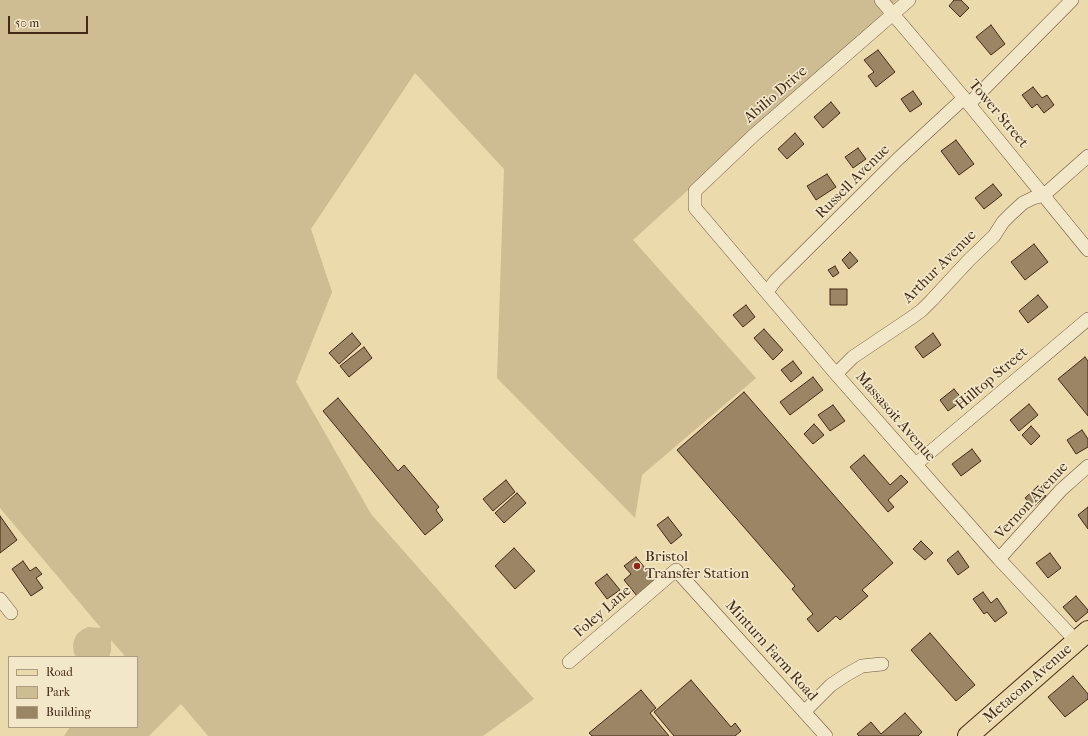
<!DOCTYPE html>
<style>
body{margin:0}
#map{position:relative;width:1088px;height:736px;overflow:hidden;background:#ebdaab;font-family:"IM FELL French Canon",serif}
canvas{display:block}
.legend{position:absolute;left:8px;top:656px;width:130px;height:72px;box-sizing:border-box;background:#f2e7c8;border:1px solid #ac9b81;margin:0;padding:5px 7px;list-style:none;font-size:12px;color:#432917}
.legend li{display:flex;align-items:center;gap:8px;height:20px}
.legend b{width:20px;border:1px solid #ac9b81}
.scale{position:absolute;left:8px;top:16px;width:80px;height:18px;box-sizing:border-box;border:2px solid #432917;border-top:0;padding-left:5px;font-size:12px;line-height:14px;white-space:nowrap;color:#432917;-webkit-text-stroke:3px #f2e7c8;paint-order:stroke}
</style>
<div id="map">
<canvas width="1088" height="736"></canvas>
<ul class="legend">
<li><b style="height:5px;background:#ebdaab"></b>Road</li>
<li><b style="height:11px;background:#cebc92"></b>Park</li>
<li><b style="height:11px;background:#9a8564"></b>Building</li>
</ul>
<div class="scale">50 m</div>
</div>
<script>
const ctx = document.querySelector('canvas').getContext('2d');
ctx.lineJoin = 'round';
function fillPath(path, color) {
  ctx.fillStyle = color;
  ctx.fill(path, 'evenodd');
}
function toPath(rows) {
  const path = new Path2D();
  for (const r of rows) {
    path.moveTo(r[0], r[1]);
    for (let i = 2; i < r.length; i += 2) path.lineTo(r[i], r[i + 1]);
  }
  return path;
}
function strokePath(path, color, width, dash) {
  ctx.strokeStyle = color;
  ctx.lineWidth = width;
  ctx.lineCap = dash ? 'butt' : 'round';
  ctx.setLineDash(dash || []);
  ctx.stroke(path);
}
function label(font, color, halo, rows, align = 'center') {
  ctx.font = font + ' "IM FELL French Canon",serif';
  ctx.lineWidth = 3.5;
  ctx.setLineDash([]);
  ctx.textBaseline = 'middle';
  ctx.strokeStyle = halo;
  ctx.fillStyle = color;
  for (const [text, x, y, turn = 0] of rows) {
    ctx.save();
    ctx.translate(x, y);
    ctx.rotate((+turn || 0) * Math.PI / 180);
    ctx.textAlign = isNaN(turn) ? turn : align;
    if (halo) ctx.strokeText(text, 0, 0);
    ctx.fillText(text, 0, 0);
    ctx.restore();
  }
}
const green = toPath([
 [0,0,897,0,633,240,756,378,642,475,635,518,497,378,504,169,415,73,311,229,332,292,296,382,371,514,534,699,483,736,208,736,181,704,149,736,64,736,70,727,137,727,137,657,123,657,124,655,111,640,111,651,109,657,76,657,74,653,73,646,74,640,77,634,82,630,88,627,101,628,0,508]
]);
const building = toPath([
 [954,0,961,0,969,8,960,17,949,6,954,0],
 [991,25,1005,44,991,55,976,37,991,25],
 [878,50,895,72,876,87,868,76,874,72,864,60,878,50],
 [1033,87,1042,98,1047,95,1054,105,1044,113,1037,104,1032,108,1022,95,1033,87],
 [913,91,922,104,910,112,901,99,913,91],
 [831,102,840,113,823,128,814,117,831,102],
 [795,133,804,144,787,159,778,149,795,133],
 [956,140,974,164,959,175,941,151,956,140],
 [858,148,866,159,853,168,845,157,858,148],
 [827,174,836,187,816,200,807,186,827,174],
 [993,184,1002,195,984,209,975,198,993,184],
 [1034,244,1048,262,1025,280,1011,262,1034,244],
 [850,252,858,261,849,269,842,260,850,252],
 [835,266,839,273,833,277,828,270,835,266],
 [830,289,847,289,847,305,830,305,830,289],
 [1038,295,1048,307,1028,323,1019,311,1038,295],
 [746,305,755,317,743,327,733,315,746,305],
 [764,329,783,350,773,360,754,338,764,329],
 [352,333,361,344,339,364,329,353,352,333],
 [933,333,941,345,923,358,915,347,933,333],
 [364,347,372,358,349,377,340,366,364,347],
 [1085,357,1088,361,1088,416,1058,379,1085,357],
 [793,361,802,373,791,382,781,370,793,361],
 [813,377,823,390,790,415,780,402,813,377],
 [954,389,963,400,948,411,940,400,954,389],
 [744,392,893,563,862,590,868,596,840,620,836,616,818,632,807,619,813,614,792,589,795,586,677,450,744,392],
 [338,398,398,471,404,465,439,507,436,510,443,520,425,535,323,411,338,398],
 [1029,404,1038,415,1019,431,1010,420,1029,404],
 [833,405,845,421,830,431,818,415,833,405],
 [814,424,824,435,813,444,804,434,814,424],
 [1031,426,1040,436,1031,445,1022,435,1031,426],
 [1082,430,1088,439,1088,447,1076,454,1067,440,1082,430],
 [972,449,981,461,961,476,952,464,972,449],
 [864,455,890,485,901,475,908,482,888,500,894,507,888,512,850,467,864,455],
 [506,480,515,492,493,511,483,499,506,480],
 [1038,486,1046,496,1033,507,1025,498,1038,486],
 [517,493,526,503,504,523,495,513,517,493],
 [1088,507,1088,529,1078,515,1088,507],
 [0,516,17,540,0,553,0,516],
 [668,517,682,535,671,544,657,525,668,517],
 [921,541,933,553,925,560,913,549,921,541],
 [514,548,535,571,515,589,495,566,514,548],
 [958,551,969,567,958,575,947,560,958,551],
 [1050,553,1061,568,1048,578,1036,563,1050,553],
 [636,557,655,580,637,596,624,580,631,574,624,566,636,557],
 [23,561,30,571,36,567,42,574,36,578,43,588,31,596,12,569,23,561],
 [607,574,620,590,607,599,595,583,607,574],
 [983,592,991,603,997,598,1007,613,995,622,987,612,984,614,973,599,983,592],
 [1076,596,1088,610,1088,612,1076,622,1063,607,1076,596],
 [930,633,975,685,956,701,911,650,930,633],
 [1073,676,1088,694,1088,699,1065,717,1048,697,1073,676],
 [691,680,731,727,735,723,741,731,735,736,674,736,654,712,691,680],
 [641,690,656,708,650,713,669,736,592,736,589,733,641,690],
 [905,713,922,732,918,736,859,736,857,734,871,722,881,734,905,713]
]);
const minor = toPath([
 [881,0,964,98,1088,250],
 [909,0,754,135,695,191,695,208,836,374,999,559,1076,641],
 [969,104,1072,0],
 [767,292,775,281,898,159,964,98],
 [836,374,853,357,914,316,922,310,932,300,969,260,994,236,1003,222,1011,214,1023,203,1033,198,1044,195,1088,156],
 [916,464,1088,319],
 [999,559,1061,490,1088,466],
 [0,599,11,613],
 [569,662,676,570,826,736],
 [804,712,831,685,846,675,862,666,882,664]
]);
const primary = toPath([
 [968,736,1088,631]
]);
const markers = [
 [637,566,4,"#8f2418"]
];
const streetNames = [
 ["Abilio Drive",776,95,-41],
 ["Tower Street",998,114,50],
 ["Russell Avenue",853,182,-45],
 ["Arthur Avenue",940,267,-45],
 ["Hilltop Street",992,379,-40],
 ["Massasoit Avenue",895,417,49],
 ["Vernon Avenue",1032,501,-47],
 ["Foley Lane",603,612,-41],
 ["Minturn Farm Road",771,651,48],
 ["Metacom Avenue",1028,684,-41]
];
const poiNames = [
 ["Bristol",645,557],
 ["Transfer Station",645,574]
];
fillPath(green, '#cebc92');
fillPath(building, '#9a8564');
strokePath(building, '#432917', 1);
strokePath(minor, '#6d553c', 14);
strokePath(primary, '#432917', 22);
strokePath(minor, '#f2e7c8', 13);
strokePath(primary, '#ebdaab', 20);
for (const [x, y, r, color] of markers) {
  const dot = new Path2D();
  dot.arc(x, y, r, 0, 2 * Math.PI);
  ctx.fillStyle = color;
  ctx.fill(dot);
  strokePath(dot, '#f2e7c8', 1.5);
}
label('15px', '#432917', '#f2e7c8', streetNames);
label('15px', '#432917', '#f2e7c8', poiNames, 'left');
</script>
